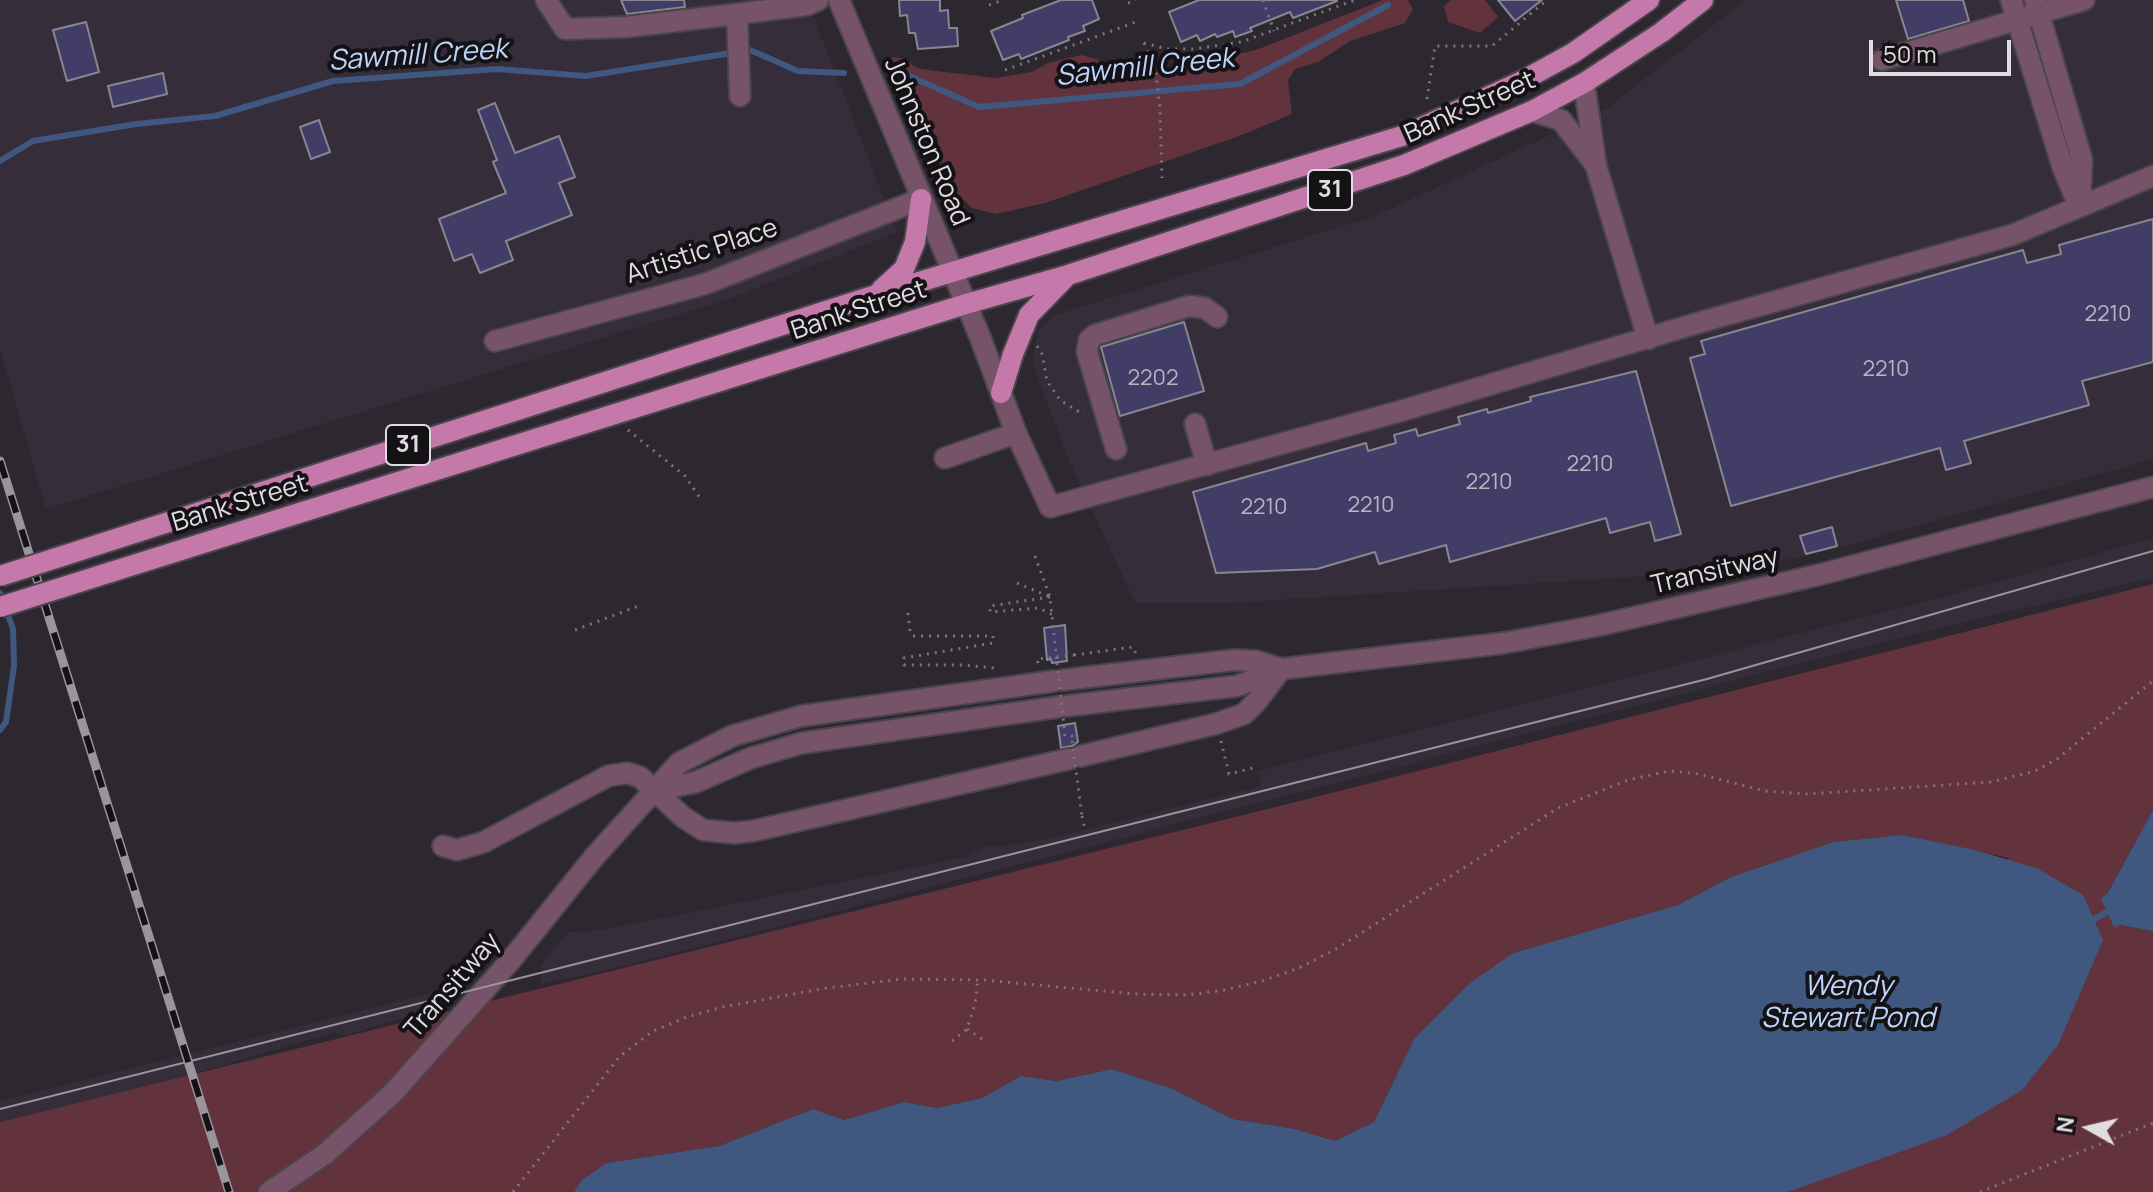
<!DOCTYPE html>
<style>
body{margin:0}
#map{position:relative;width:2153px;height:1192px;overflow:hidden;background:#2d282f;font-family:Manrope,sans-serif}
canvas{display:block}
.north{position:absolute;left:2049px;top:1088px;width:80px;height:80px;-webkit-text-stroke:6px #141215;paint-order:stroke;rotate:278deg;font-size:22px;font-weight:700;line-height:32px;text-align:center;color:#e0dce1}
.north::after{content:'';display:block;margin:auto;width:28px;height:36px;background:#e0dce1;clip-path:polygon(50% 0,100% 100%,50% 72%,0 100%)}
.scale{position:absolute;left:1869px;top:40px;width:142px;height:36px;box-sizing:border-box;border:4px solid #e0dce1;border-top:0;padding-left:10px;font-size:24px;line-height:28px;white-space:nowrap;color:#e0dce1;-webkit-text-stroke:6px #141215;paint-order:stroke}
</style>
<div id="map">
<canvas width="2153" height="1192"></canvas>
<div class="north">N</div>
<div class="scale">50 m</div>
</div>
<script>
const ctx = document.querySelector('canvas').getContext('2d');
ctx.lineJoin = 'round';
function fillPath(path, color) {
  ctx.fillStyle = color;
  ctx.fill(path, 'evenodd');
}
function toPath(rows) {
  const path = new Path2D();
  for (const r of rows) {
    path.moveTo(r[0], r[1]);
    for (let i = 2; i < r.length; i += 2) path.lineTo(r[i], r[i + 1]);
  }
  return path;
}
function strokePath(path, color, width, dash) {
  ctx.strokeStyle = color;
  ctx.lineWidth = width;
  ctx.lineCap = dash ? 'butt' : 'round';
  ctx.setLineDash(dash || []);
  ctx.stroke(path);
}
function label(font, color, halo, rows, align = 'center') {
  ctx.font = font + ' Manrope,sans-serif';
  ctx.lineWidth = 8;
  ctx.setLineDash([]);
  ctx.textBaseline = 'middle';
  ctx.strokeStyle = halo;
  ctx.fillStyle = color;
  for (const [text, x, y, turn = 0] of rows) {
    ctx.save();
    ctx.translate(x, y);
    ctx.rotate((+turn || 0) * Math.PI / 180);
    ctx.textAlign = isNaN(turn) ? turn : align;
    if (halo) ctx.strokeText(text, 0, 0);
    ctx.fillText(text, 0, 0);
    ctx.restore();
  }
}
const built = toPath([
 [0,0,807,0,897,232,726,300,46,509,0,348],
 [1746,0,2153,0,2153,459,1842,547,1740,570,1232,603,1135,603,1068,458,1032,363,1038,331,1055,315,1375,216,1606,109],
 [2153,538,2153,578,1930,630,608,970,541,984,541,965,568,932,593,931,679,915,965,857,988,846,1005,846,1051,838,1261,786,1258,771,1925,602],
 [435,992,439,1010,389,1022,348,1035,332,1033,176,1079,0,1122,0,1101]
]);
const green = toPath([
 [1383,0,1408,0,1413,9,1405,23,1350,41,1318,62,1295,69,1288,80,1292,114,1242,135,1045,203,996,214,972,208,943,181,939,172,938,137,925,124,891,57,907,59,913,66,920,69,995,78,1032,72,1048,63,1082,55,1099,60,1102,69,1115,82,1256,50],
 [1451,0,1485,0,1498,17,1480,33,1448,22,1444,6],
 [2153,584,2153,810,2105,897,2120,925,2153,931,2153,1192,1788,1192,1839,1172,2009,858,1902,835,1833,842,1731,877,1678,905,1513,953,1414,1039,1374,1122,1335,1141,1295,1129,1233,1119,1173,1089,1112,1069,1056,1081,1021,1076,982,1098,937,1108,904,1102,844,1120,813,1109,719,1146,606,1163,582,1180,574,1192,0,1192,0,1122,1296,802]
]);
const water = toPath([
 [2153,810,2153,931,2120,925,2114,927,2101,899,2108,892],
 [1902,835,1975,850,2036,868,2083,895,2103,940,2058,1045,2022,1090,1947,1135,1788,1192,574,1192,582,1180,606,1163,719,1146,813,1109,844,1120,904,1102,937,1108,982,1098,1021,1076,1056,1081,1112,1069,1173,1089,1233,1119,1295,1129,1335,1141,1374,1122,1414,1039,1469,984,1513,953,1678,905,1731,877,1833,842]
]);
const stream = toPath([
 [898,71,979,107,1240,84,1388,5],
 [0,161,33,141,136,124,215,116,333,81,497,69,586,76,750,50,798,71,844,73],
 [0,593,13,629,14,666,6,722,0,730],
 [2094,919,2107,912]
]);
const building = toPath([
 [621,0,684,0,685,7,627,14,621,0],
 [899,0,940,0,940,11,948,10,949,28,957,28,958,46,918,49,915,33,909,33,907,15,900,16,899,0],
 [1061,0,1092,0,1099,19,1083,26,1085,31,1068,37,1069,40,1021,59,1019,54,1003,60,991,31,1023,18,1022,15,1061,0],
 [1199,0,1337,0,1337,1,1293,18,1290,12,1250,28,1252,31,1235,37,1233,31,1217,37,1215,34,1200,41,1197,35,1181,42,1169,12,1199,0],
 [1498,0,1542,0,1515,21,1498,0],
 [1896,0,1963,0,1969,21,1908,39,1896,0],
 [86,22,99,72,67,81,53,30,86,22],
 [163,73,167,94,113,107,108,86,163,73],
 [495,103,515,153,559,136,575,177,559,183,572,215,506,241,513,260,480,273,472,254,454,261,439,219,506,193,493,162,497,160,478,110,495,103],
 [319,120,330,152,311,159,300,127,319,120],
 [2153,219,2153,362,2082,381,2089,405,1964,441,1971,463,1946,470,1940,448,1731,506,1690,358,1705,354,1701,341,2023,250,2027,263,2061,254,2059,245,2153,219],
 [1184,322,1204,391,1120,416,1101,347,1184,322],
 [1636,371,1681,534,1655,541,1650,522,1610,533,1606,518,1450,562,1446,545,1379,564,1375,552,1317,569,1216,573,1193,492,1366,443,1368,451,1396,443,1394,435,1416,429,1418,436,1460,424,1458,417,1487,409,1488,413,1531,401,1530,397,1636,371],
 [1832,527,1837,546,1806,554,1800,536,1832,527],
 [1065,625,1067,661,1052,663,1051,659,1047,660,1044,628,1065,625],
 [1075,723,1078,742,1072,746,1061,748,1058,726,1075,723]
]);
const path = toPath([
 [1263,0,1274,31],
 [1128,3,1136,0],
 [989,5,1003,0],
 [1144,43,1167,49,1194,49,1241,42,1355,0],
 [1144,43,1156,73,1160,109,1162,178],
 [1005,70,1136,22],
 [1427,99,1435,46,1492,46,1547,0],
 [1037,346,1042,354,1047,381,1060,400,1084,415],
 [628,430,685,476,702,501],
 [1035,556,1050,597,1057,663],
 [1017,583,1050,597],
 [1050,597,990,606,990,612,1039,608,1053,615],
 [908,613,910,631,913,636,993,636,993,643,904,658,904,665,963,665,995,668],
 [575,630,641,605],
 [1074,655,1133,647,1136,654],
 [1038,663,1037,659,1074,655],
 [1064,726,1065,736,1072,736,1072,739],
 [1221,741,1229,774,1253,768,1254,772],
 [1082,816,1085,830],
 [967,1029,985,1041],
 [952,1041,967,1029,975,1004,978,980],
 [513,1192,620,1056,653,1031,687,1017,722,1007,827,988,902,979,983,980,1135,994,1188,995,1224,990,1262,981,1299,968,1336,949,1558,808,1628,780,1669,771,1699,774,1765,791,1807,794,1991,782,2035,771,2057,759,2153,681],
 [1980,1192,2153,1123]
]);
const minor = toPath([
 [546,0,565,29,626,27,737,14,807,5,818,0],
 [839,0,980,337,1016,433,1050,507,1401,411,1701,322,2012,235,2153,176],
 [2011,0,2063,168,2079,206],
 [2035,0,2082,160,2080,202],
 [737,14,740,96],
 [1882,60,2084,0],
 [1584,83,1596,166,1648,339],
 [1532,111,1561,120,1594,163],
 [495,341,705,284,921,199],
 [1195,424,1207,465],
 [1116,449,1087,352,1089,340,1095,335,1189,306,1205,308,1217,317],
 [945,458,1016,433],
 [1063,680,1234,660,1256,661,1281,669],
 [1066,706,1237,686,1281,669,1504,643,1596,626,1818,575,2153,487],
 [1081,756,1215,724,1244,714,1257,701,1279,672],
 [654,791,696,782,751,758,802,743,1058,707],
 [443,846,457,850,484,842,608,776,627,773,640,777,683,817,703,830,734,833,753,831,1069,759],
 [269,1192,325,1154,393,1093,511,960,595,856,679,763,732,736,801,716,1054,681]
]);
const major = toPath([
 [881,290,904,269,915,242,921,199],
 [1001,393,1013,354,1029,315,1065,278],
 [100,544,876,295,1402,136,1520,82,1573,53,1649,0],
 [111,572,966,304,1068,275,1404,165,1532,111,1584,83,1662,32,1703,0]
]);
const tram = toPath([
 [0,1109,1707,679,2153,551]
]);
const rail = toPath([
 [0,461,229,1192]
]);
const pathBridge = toPath([
 [1057,663,1064,726],
 [1072,741,1082,816]
]);
const majorBridge = toPath([
 [0,576,100,544],
 [0,607,111,572]
]);
const numberNames = [
 ["2210",2108,315],
 ["2210",1886,370],
 ["2202",1153,379],
 ["2210",1590,465],
 ["2210",1489,483],
 ["2210",1371,506],
 ["2210",1264,508]
];
const shields = [
 [1330,190,44],
 [408,445,44]
];
const shieldNames = [
 ["31",1330,190],
 ["31",408,445]
];
const streetNames = [
 ["Bank Street",1470,108,-24],
 ["Johnston Road",926,142,67],
 ["Artistic Place",702,252,-18],
 ["Bank Street",859,311,-18],
 ["Bank Street",240,504,-17],
 ["Transitway",1715,572,-13],
 ["Transitway",453,986,-49]
];
const waterNames = [
 ["Sawmill Creek",418,56,-4],
 ["Sawmill Creek",1145,68,-6],
 ["Wendy",1848,987],
 ["Stewart Pond",1848,1019]
];
fillPath(built, '#352d3a');
fillPath(green, '#62333d');
fillPath(water, '#405880');
strokePath(stream, '#405880', 6);
fillPath(building, '#413d67');
strokePath(building, '#878791', 2);
strokePath(minor, '#4a454b', 24);
strokePath(major, '#4a454b', 24);
strokePath(path, '#7b767c', 3, [2, 6]);
strokePath(minor, '#77536a', 20);
strokePath(major, '#c479aa', 20);
strokePath(tram, '#99959b', 2);
strokePath(rail, '#99959b', 9);
strokePath(rail, '#141215', 6, [18]);
strokePath(majorBridge, '#4a454b', 24, []);
strokePath(pathBridge, '#7b767c', 3, [2, 6]);
strokePath(majorBridge, '#c479aa', 20);
label('22px', '#b8b4c2', null, numberNames);
for (const [x, y, w] of shields) {
  const box = new Path2D();
  box.roundRect(x - w / 2, y - 20, w, 40, 6);
  ctx.fillStyle = '#141215';
  ctx.fill(box);
  strokePath(box, '#e0dce1', 2);
}
label('bold 24px', '#e0dce1', null, shieldNames);
label('26px', '#e0dce1', '#141215', streetNames);
label('italic 28px', '#bcd4fc', '#141215', waterNames);
</script>
